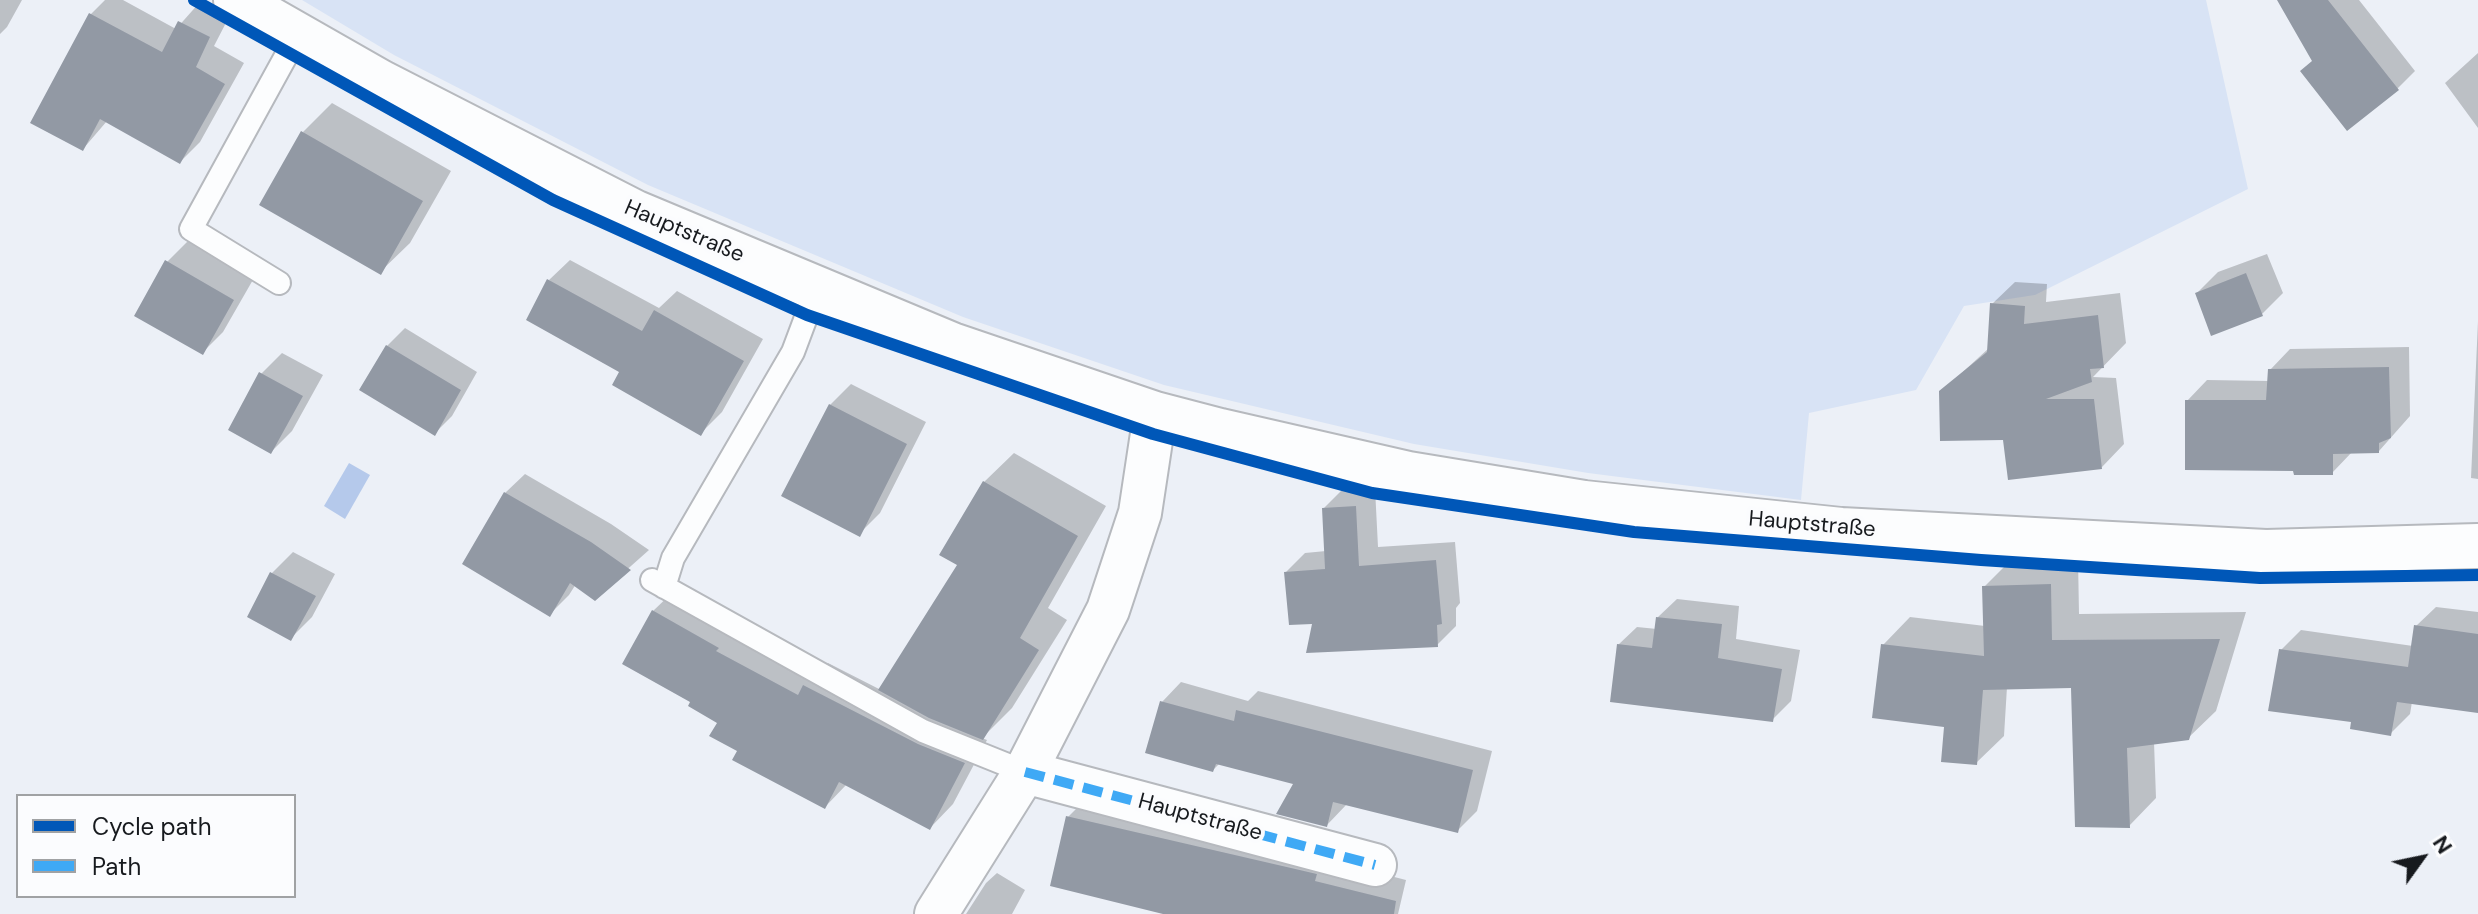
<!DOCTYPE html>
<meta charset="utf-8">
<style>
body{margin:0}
#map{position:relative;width:2478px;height:914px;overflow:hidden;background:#ecf0f7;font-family:"DM Sans",sans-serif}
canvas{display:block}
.legend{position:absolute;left:16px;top:794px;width:280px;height:104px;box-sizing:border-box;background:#fbfcfe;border:2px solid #a0a2a4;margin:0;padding:10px 14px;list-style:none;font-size:24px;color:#171a1e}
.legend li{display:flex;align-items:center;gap:16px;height:40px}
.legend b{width:40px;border:2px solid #a0a2a4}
.north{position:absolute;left:2382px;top:818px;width:80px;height:80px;-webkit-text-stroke:6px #fbfcfe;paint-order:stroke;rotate:57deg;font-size:22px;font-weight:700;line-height:32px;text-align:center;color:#171a1e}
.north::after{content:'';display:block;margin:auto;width:28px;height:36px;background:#171a1e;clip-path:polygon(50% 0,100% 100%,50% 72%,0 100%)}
</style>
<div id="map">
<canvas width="2478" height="914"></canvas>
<ul class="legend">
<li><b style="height:10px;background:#0057b8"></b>Cycle path</li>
<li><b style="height:10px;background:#3fa9f5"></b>Path</li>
</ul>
<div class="north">N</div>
</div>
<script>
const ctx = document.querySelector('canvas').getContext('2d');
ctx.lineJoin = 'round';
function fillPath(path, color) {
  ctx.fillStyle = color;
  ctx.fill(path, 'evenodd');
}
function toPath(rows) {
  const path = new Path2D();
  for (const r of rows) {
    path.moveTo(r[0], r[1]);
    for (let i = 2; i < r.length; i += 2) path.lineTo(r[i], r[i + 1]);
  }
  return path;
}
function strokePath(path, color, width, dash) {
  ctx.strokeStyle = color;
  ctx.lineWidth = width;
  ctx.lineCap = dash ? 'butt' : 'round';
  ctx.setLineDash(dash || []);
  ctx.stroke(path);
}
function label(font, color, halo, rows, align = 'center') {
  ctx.font = font + ' "DM Sans",sans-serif';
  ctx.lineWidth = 8;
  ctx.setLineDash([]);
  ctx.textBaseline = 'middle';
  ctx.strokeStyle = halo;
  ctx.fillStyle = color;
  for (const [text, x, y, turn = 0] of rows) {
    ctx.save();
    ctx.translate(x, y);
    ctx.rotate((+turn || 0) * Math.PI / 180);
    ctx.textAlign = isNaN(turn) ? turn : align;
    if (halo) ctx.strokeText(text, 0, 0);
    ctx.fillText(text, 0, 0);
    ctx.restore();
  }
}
const green = toPath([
 [302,0,2206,0,2248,189,2035,295,1964,306,1916,390,1809,413,1801,500,1588,473,1414,444,1164,385,963,317,648,185,394,55]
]);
const water = toPath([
 [349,463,370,475,345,519,324,506]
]);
const shadow = toPath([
 [0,0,22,0,7,27,0,34],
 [105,0,123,0,176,29,200,2,229,17,214,46,244,63,200,142,180,162,107,121,83,149,33,122,91,14],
 [2279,0,2359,0,2415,71,2397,89,2314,60],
 [2478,53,2478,128,2445,83],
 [332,103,451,171,410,243,380,272,303,132],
 [188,241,254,278,223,332,202,353,167,262],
 [2267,254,2283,293,2262,314,2197,293,2218,272],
 [570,260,659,308,677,291,763,339,722,412,701,433,622,372,549,280],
 [2015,282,2047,284,2046,302,2120,293,2126,343,2093,377,2116,378,2124,444,2102,467,2005,438,1941,392,1989,348,1992,304],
 [2478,321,2478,479,2471,478],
 [405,328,477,372,452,416,435,433,387,346],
 [2409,347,2410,416,2379,451,2353,451,2332,473,2295,469,2187,401,2207,380,2270,381,2270,370,2290,349],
 [282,353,323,375,292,431,271,452,261,374],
 [851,384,926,422,880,513,859,534,830,405],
 [1014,453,1106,506,1048,608,1067,620,1012,708,982,738,987,740,953,804,930,828,847,784,825,807,693,702,653,611,677,588,820,671,828,663,881,690,959,564,984,482],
 [525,474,611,524,649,550,595,598,576,584,569,595,550,614,505,493],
 [1375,488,1378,547,1455,542,1460,603,1456,608,1456,626,1437,645,1314,621,1286,572,1305,553,1326,551,1324,508,1343,489],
 [293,552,335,574,312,617,291,638,272,573],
 [2078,558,2079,614,2246,612,2216,711,2188,738,2154,742,2156,798,2129,826,2073,686,2007,687,2004,736,1976,763,1883,645,1910,617,1985,626,1984,587,2012,559],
 [1677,599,1739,606,1736,639,1800,650,1791,701,1772,720,1618,645,1637,627,1657,629,1658,617],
 [2436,607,2478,612,2478,711,2412,702,2410,714,2391,733,2353,720,2281,650,2301,630,2413,646,2416,626],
 [1181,682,1248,701,1258,691,1492,751,1477,811,1457,831,1347,804,1327,825,1296,783,1220,763,1213,770,1162,702],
 [1087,798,1406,880,1398,914,1214,914,1068,817],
 [997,873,1025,890,1012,914,966,914,986,883]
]);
const building = toPath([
 [2277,0,2328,0,2399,90,2347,131,2300,71,2312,61],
 [89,13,162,52,178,21,210,37,196,67,225,84,180,164,100,119,83,151,30,123],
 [301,131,423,201,381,275,259,205],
 [165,260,234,300,203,355,134,316],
 [2246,273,2263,316,2211,336,2195,293],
 [547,279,642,331,654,310,744,361,701,436,612,385,619,372,526,320],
 [1990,303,2025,306,2024,324,2098,315,2104,368,2090,369,2092,382,2046,399,2094,399,2102,469,2008,480,2003,440,1940,441,1939,391,1987,352],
 [386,345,461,390,435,436,359,390],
 [2389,367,2391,438,2379,443,2379,453,2333,454,2333,475,2294,475,2293,471,2185,470,2185,400,2266,400,2268,369],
 [259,372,303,396,271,454,228,430],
 [829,404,907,444,860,537,781,496],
 [983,481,1078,536,1020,638,1039,650,983,740,929,718,878,690,957,565,939,555],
 [504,492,591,542,631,570,595,601,570,583,550,617,462,564],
 [1356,506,1359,566,1436,560,1442,624,1437,625,1438,647,1306,653,1312,624,1289,625,1284,572,1325,569,1322,508],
 [270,572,316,596,291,641,247,617],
 [2051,584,2052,640,2220,639,2189,740,2127,748,2130,828,2075,827,2071,688,1983,690,1977,765,1941,762,1944,727,1872,718,1881,644,1984,656,1982,586],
 [652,610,719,648,716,651,798,695,803,685,918,744,965,763,930,830,839,782,825,809,732,760,737,751,709,736,717,723,688,706,690,702,622,664],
 [1656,617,1722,624,1718,658,1782,669,1773,722,1610,702,1617,644,1652,648],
 [2414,625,2478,634,2478,713,2397,702,2391,736,2350,729,2351,722,2268,711,2279,649,2408,667],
 [1160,701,1234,721,1236,710,1473,770,1458,833,1333,802,1327,827,1276,814,1293,784,1216,764,1213,772,1145,753],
 [1066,816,1317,874,1315,881,1396,901,1394,914,1163,914,1050,886]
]);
const service = toPath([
 [279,283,191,229,297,36],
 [652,580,923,731,1025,772],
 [664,587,673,558,793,352,817,288]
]);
const minor = toPath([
 [1025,772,1375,865],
 [936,914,1025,772,1108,610,1140,513,1155,414]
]);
const secondary = toPath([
 [236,0,380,82,636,213,952,345,1155,414,1220,431,1408,474,1584,503,1841,530,2266,552,2478,546]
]);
const quiet = toPath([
 [1025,772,1375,865]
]);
const cycleway = toPath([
 [194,0,553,200,807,315,1153,434,1372,493,1634,532,1981,560,2260,578,2478,575]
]);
const streetNames = [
 ["Hauptstraße",684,232,23],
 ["Hauptstraße",1812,525,5],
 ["Hauptstraße",1200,818,15]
];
fillPath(green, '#d8e3f5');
fillPath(water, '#b5c9eb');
fillPath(shadow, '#0003');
fillPath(building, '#9299a4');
strokePath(service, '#b6b9be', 26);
strokePath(minor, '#b6b9be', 46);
strokePath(secondary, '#b6b9be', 48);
strokePath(service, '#fcfdfe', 22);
strokePath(minor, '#fcfdfe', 42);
strokePath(secondary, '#fcfdfe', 44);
strokePath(quiet, '#3fa9f5', 10, [20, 10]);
strokePath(cycleway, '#0057b8', 12);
label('22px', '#171a1e', '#fbfcfe', streetNames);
</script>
